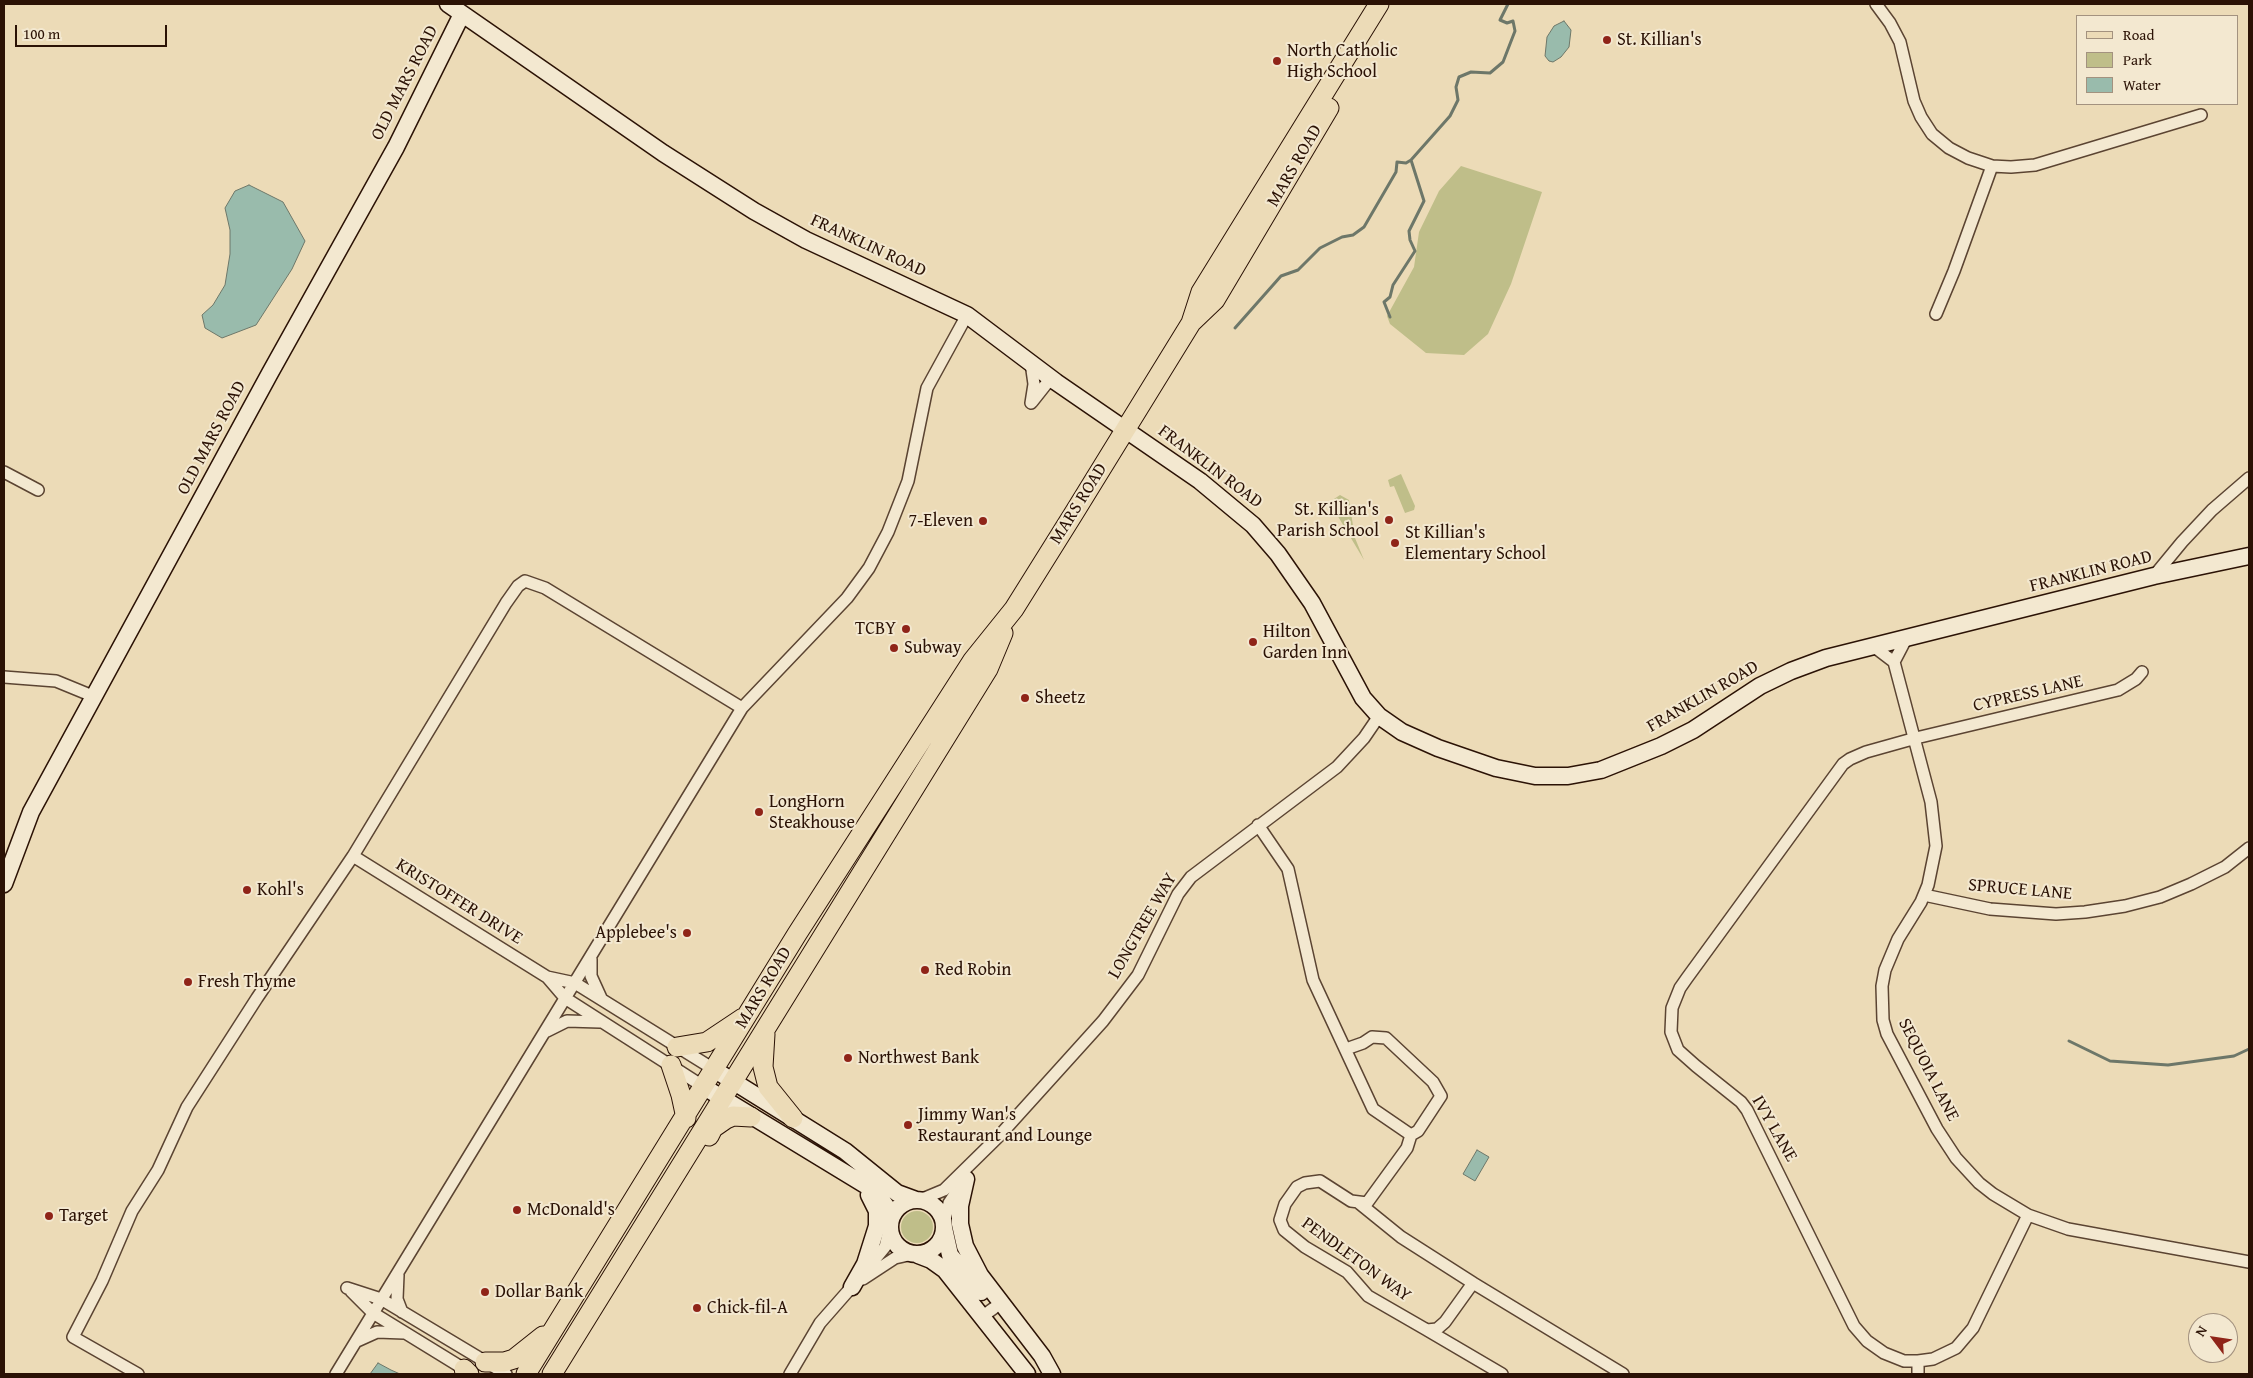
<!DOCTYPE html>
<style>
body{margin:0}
#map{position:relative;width:2253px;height:1378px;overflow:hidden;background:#ecdbb7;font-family:"Gentium Book Plus",serif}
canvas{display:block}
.frame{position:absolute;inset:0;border:5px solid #2b1205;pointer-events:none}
.legend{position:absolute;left:2076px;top:15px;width:162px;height:90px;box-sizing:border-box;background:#f3e8d0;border:1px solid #a3927f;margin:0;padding:6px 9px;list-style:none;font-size:15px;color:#2b1205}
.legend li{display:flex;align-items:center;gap:10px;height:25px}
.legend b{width:25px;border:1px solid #a3927f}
.north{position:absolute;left:2188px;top:1313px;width:50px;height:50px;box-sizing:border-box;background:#f3e8d0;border:1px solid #a3927f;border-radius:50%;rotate:301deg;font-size:14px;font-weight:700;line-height:20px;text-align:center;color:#2b1205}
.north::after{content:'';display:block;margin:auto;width:18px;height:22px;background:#8f2418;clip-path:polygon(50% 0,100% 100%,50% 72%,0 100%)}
.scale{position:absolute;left:15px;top:25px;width:152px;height:22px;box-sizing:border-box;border:2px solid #2b1205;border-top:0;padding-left:6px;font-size:15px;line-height:18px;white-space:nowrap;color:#2b1205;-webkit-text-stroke:4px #f3e8d0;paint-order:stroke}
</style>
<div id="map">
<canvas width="2253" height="1378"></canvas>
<div class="frame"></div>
<ul class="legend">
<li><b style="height:6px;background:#ecdbb7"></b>Road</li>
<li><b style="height:14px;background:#bfbe89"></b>Park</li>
<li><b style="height:14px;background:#99bbac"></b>Water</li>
</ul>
<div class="north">N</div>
<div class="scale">100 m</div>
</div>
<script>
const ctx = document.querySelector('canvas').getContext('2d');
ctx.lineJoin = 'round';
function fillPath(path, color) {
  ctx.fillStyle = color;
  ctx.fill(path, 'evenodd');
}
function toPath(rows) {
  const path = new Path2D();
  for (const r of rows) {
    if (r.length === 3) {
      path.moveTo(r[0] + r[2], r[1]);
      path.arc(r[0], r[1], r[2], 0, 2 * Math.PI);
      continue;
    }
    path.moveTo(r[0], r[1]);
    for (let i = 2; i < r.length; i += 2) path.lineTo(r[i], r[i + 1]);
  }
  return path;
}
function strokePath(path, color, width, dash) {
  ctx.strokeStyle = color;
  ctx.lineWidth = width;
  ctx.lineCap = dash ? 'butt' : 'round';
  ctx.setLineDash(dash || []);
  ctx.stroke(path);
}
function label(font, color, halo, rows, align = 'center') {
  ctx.font = font + ' "Gentium Book Plus",serif';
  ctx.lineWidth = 4;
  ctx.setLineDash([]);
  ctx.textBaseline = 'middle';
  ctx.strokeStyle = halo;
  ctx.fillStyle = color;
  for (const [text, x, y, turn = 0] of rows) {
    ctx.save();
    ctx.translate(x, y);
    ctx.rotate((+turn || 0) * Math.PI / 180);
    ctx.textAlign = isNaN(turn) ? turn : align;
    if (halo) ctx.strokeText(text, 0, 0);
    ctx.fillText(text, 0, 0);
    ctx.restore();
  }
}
const green = toPath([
 [1461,166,1542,192,1511,284,1488,334,1464,355,1426,353,1390,324,1387,316,1414,267,1419,232,1439,191],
 [1401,474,1415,506,1414,510,1405,513,1394,486,1390,487,1388,480],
 [1340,495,1349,500,1355,538,1364,560,1333,508,1334,499],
 [917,1227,16]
]);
const water = toPath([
 [1564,21,1571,30,1569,47,1561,57,1553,62,1549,61,1545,56,1547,37,1554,26,1564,21],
 [249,185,283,202,305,241,292,269,256,325,222,338,205,328,202,315,213,305,225,285,230,254,230,230,225,208,235,191,249,185],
 [1477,1150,1489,1157,1475,1181,1463,1174,1477,1150],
 [378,1363,391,1370,400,1374,370,1374,378,1363]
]);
const stream = toPath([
 [1390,317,1384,302,1390,297,1393,285,1415,251,1410,240,1409,231,1424,201,1411,160,1450,116,1458,100,1456,87,1459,77,1471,72,1490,73,1503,62,1515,31,1513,21,1507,23,1500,20,1508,4],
 [1235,328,1281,276,1298,270,1320,248,1342,237,1353,235,1364,227,1396,172,1397,162,1406,163,1411,160],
 [2069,1041,2110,1061,2168,1065,2234,1056,2249,1049]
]);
const street = toPath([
 [1876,4,1890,23,1900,42,1914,101,1921,117,1932,134,1949,148,1968,158,1992,166,2011,167,2035,165,2201,115],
 [1936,314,1954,271,1992,166],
 [1032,402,1051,378],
 [1031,403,1034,384,1031,363],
 [4,472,38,490],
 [2154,576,2182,542,2212,510,2249,478],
 [1873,646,1894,662,1907,637],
 [1894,662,1931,802,1936,846,1928,885,1921,902,1898,939,1885,970,1882,986,1883,1020,1887,1034,1937,1129,1956,1158,1979,1183,1993,1194,2028,1215,2068,1229,2249,1262],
 [4,677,56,681,95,697],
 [1258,825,1288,869,1313,980,1373,1109,1411,1135,1407,1148,1367,1203,1351,1201,1320,1181,1305,1183,1297,1187,1285,1204,1280,1220,1284,1230,1305,1247,1347,1272,1368,1296,1427,1330,1437,1329,1445,1322,1473,1283,1623,1374],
 [353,856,547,977,565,998,704,1087],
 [1924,895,1990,909,2056,914,2085,912,2125,906,2160,897,2191,884,2225,867,2249,848],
 [591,959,591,976,601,998],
 [547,977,575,983,715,1070],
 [547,1031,567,1021,600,1022],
 [1346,1049,1363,1043,1372,1037,1386,1038,1433,1082,1441,1096,1418,1131,1411,1135],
 [920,1200,944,1190,1000,1135,1103,1021,1138,975,1178,894,1191,877,1337,767,1364,738,1379,716],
 [1359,1203,1401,1237,1473,1283],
 [2028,1215,1973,1328,1956,1348,1933,1359,1918,1361,1904,1361,1884,1353,1867,1341,1854,1326,1747,1110,1741,1102,1696,1066,1678,1050,1671,1032,1672,1008,1680,988,1687,978,1843,764,1850,759,1866,752,1916,738,2118,690,2136,679,2142,672],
 [944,1224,949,1203,963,1182],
 [866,1270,885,1247,889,1230],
 [398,1275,397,1299,402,1312],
 [863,1279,895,1258,913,1254],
 [347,1288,381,1299,506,1374],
 [351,1291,373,1313,469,1372],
 [983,1316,994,1308],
 [1427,1330,1502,1374],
 [357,1341,377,1332,404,1333],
 [138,1374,73,1337,102,1281,132,1211,158,1170,187,1107,257,998,353,856,506,603,518,586,525,581,545,588,742,708],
 [336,1374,742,708,847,598,869,568,888,532,908,481,927,388,967,315],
 [790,1374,820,1323,856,1282],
 [1918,1374,1918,1361]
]);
const secondary = toPath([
 [448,4,663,153,754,211,806,240,967,315,1056,382,1200,481,1253,525,1278,554,1312,603,1363,698,1379,716,1402,732,1438,748,1496,768,1535,776,1568,776,1601,770,1661,746,1693,730,1760,686,1791,671,1826,658,2154,576,2249,556],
 [4,884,31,812,270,373,396,147,462,14],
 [715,1070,845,1151,897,1193,916,1200],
 [704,1087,875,1191,886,1206,890,1224],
 [966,1179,960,1206,960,1224,965,1246,980,1275,1042,1356,1052,1374],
 [917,1227,27],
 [944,1228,950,1255,981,1292],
 [918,1255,931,1260,945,1270,1027,1374],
 [852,1287,865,1264,877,1226,877,1211,869,1195]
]);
const primary = toPath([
 [1192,322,1215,300,1329,108],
 [765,1034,763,1067,768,1087,793,1118],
 [677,1047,707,1042,743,1018],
 [671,1065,681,1095,686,1118],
 [709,1136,713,1128,726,1119,733,1116,751,1117],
 [485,1362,504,1362,514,1359,543,1336],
 [464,1369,469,1374],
 [526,1374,797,934,973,660,1014,609,1074,513,1191,323,1201,292,1379,4],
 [552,1374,988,669,1003,633]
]);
const markers = [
 [1607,40,5,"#8f2418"],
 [1277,61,5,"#8f2418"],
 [1389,520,5,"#8f2418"],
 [983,521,5,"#8f2418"],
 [1395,543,5,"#8f2418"],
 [906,629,5,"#8f2418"],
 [1253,642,5,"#8f2418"],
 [894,648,5,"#8f2418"],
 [1025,698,5,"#8f2418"],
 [759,812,5,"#8f2418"],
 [247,890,5,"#8f2418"],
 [687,933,5,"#8f2418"],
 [925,970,5,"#8f2418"],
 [188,982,5,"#8f2418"],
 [848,1058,5,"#8f2418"],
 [908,1125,5,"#8f2418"],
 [517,1210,5,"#8f2418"],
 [49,1216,5,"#8f2418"],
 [485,1292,5,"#8f2418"],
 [697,1308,5,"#8f2418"]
];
const poiNames = [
 ["St. Killian's",1617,40],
 ["North Catholic",1287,51],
 ["High School",1287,72],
 ["St. Killian's",1379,510,"right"],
 ["Parish School",1379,531,"right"],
 ["7-Eleven",973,521,"right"],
 ["St Killian's",1405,533],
 ["Elementary School",1405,554],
 ["TCBY",896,629,"right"],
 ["Hilton",1263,632],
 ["Garden Inn",1263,653],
 ["Subway",904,648],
 ["Sheetz",1035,698],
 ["LongHorn",769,802],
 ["Steakhouse",769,823],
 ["Kohl's",257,890],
 ["Applebee's",677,933,"right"],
 ["Red Robin",935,970],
 ["Fresh Thyme",198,982],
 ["Northwest Bank",858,1058],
 ["Jimmy Wan's",918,1115],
 ["Restaurant and Lounge",918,1136],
 ["McDonald's",527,1210],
 ["Target",59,1216],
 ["Dollar Bank",495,1292],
 ["Chick-fil-A",707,1308]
];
const streetNames = [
 ["OLD MARS ROAD",405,83,-63],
 ["MARS ROAD",1295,166,-60],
 ["FRANKLIN ROAD",868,246,25],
 ["OLD MARS ROAD",212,438,-62],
 ["FRANKLIN ROAD",1210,467,37],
 ["MARS ROAD",1079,504,-58],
 ["FRANKLIN ROAD",2091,572,-14],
 ["CYPRESS LANE",2028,694,-13],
 ["FRANKLIN ROAD",1703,697,-30],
 ["SPRUCE LANE",2020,890,5],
 ["KRISTOFFER DRIVE",459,902,32],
 ["LONGTREE WAY",1143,926,-60],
 ["MARS ROAD",764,988,-59],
 ["SEQUOIA LANE",1928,1070,63],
 ["IVY LANE",1774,1129,60],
 ["PENDLETON WAY",1356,1260,36]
];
fillPath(green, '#bfbe89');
fillPath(water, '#99bbac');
strokePath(water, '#6d7769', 1);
strokePath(stream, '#6d7769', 3);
strokePath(street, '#5b4432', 14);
strokePath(secondary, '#2b1205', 19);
strokePath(primary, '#2b1205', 21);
strokePath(street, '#f3e8d0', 11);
strokePath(secondary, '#f3e8d0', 16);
strokePath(primary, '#ecdbb7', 19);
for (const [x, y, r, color] of markers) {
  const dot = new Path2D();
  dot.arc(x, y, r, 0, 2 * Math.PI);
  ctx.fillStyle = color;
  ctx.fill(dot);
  strokePath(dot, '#f3e8d0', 2);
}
label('18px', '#2b1205', '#f3e8d0', poiNames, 'left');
label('18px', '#2b1205', '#f3e8d0', streetNames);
</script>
